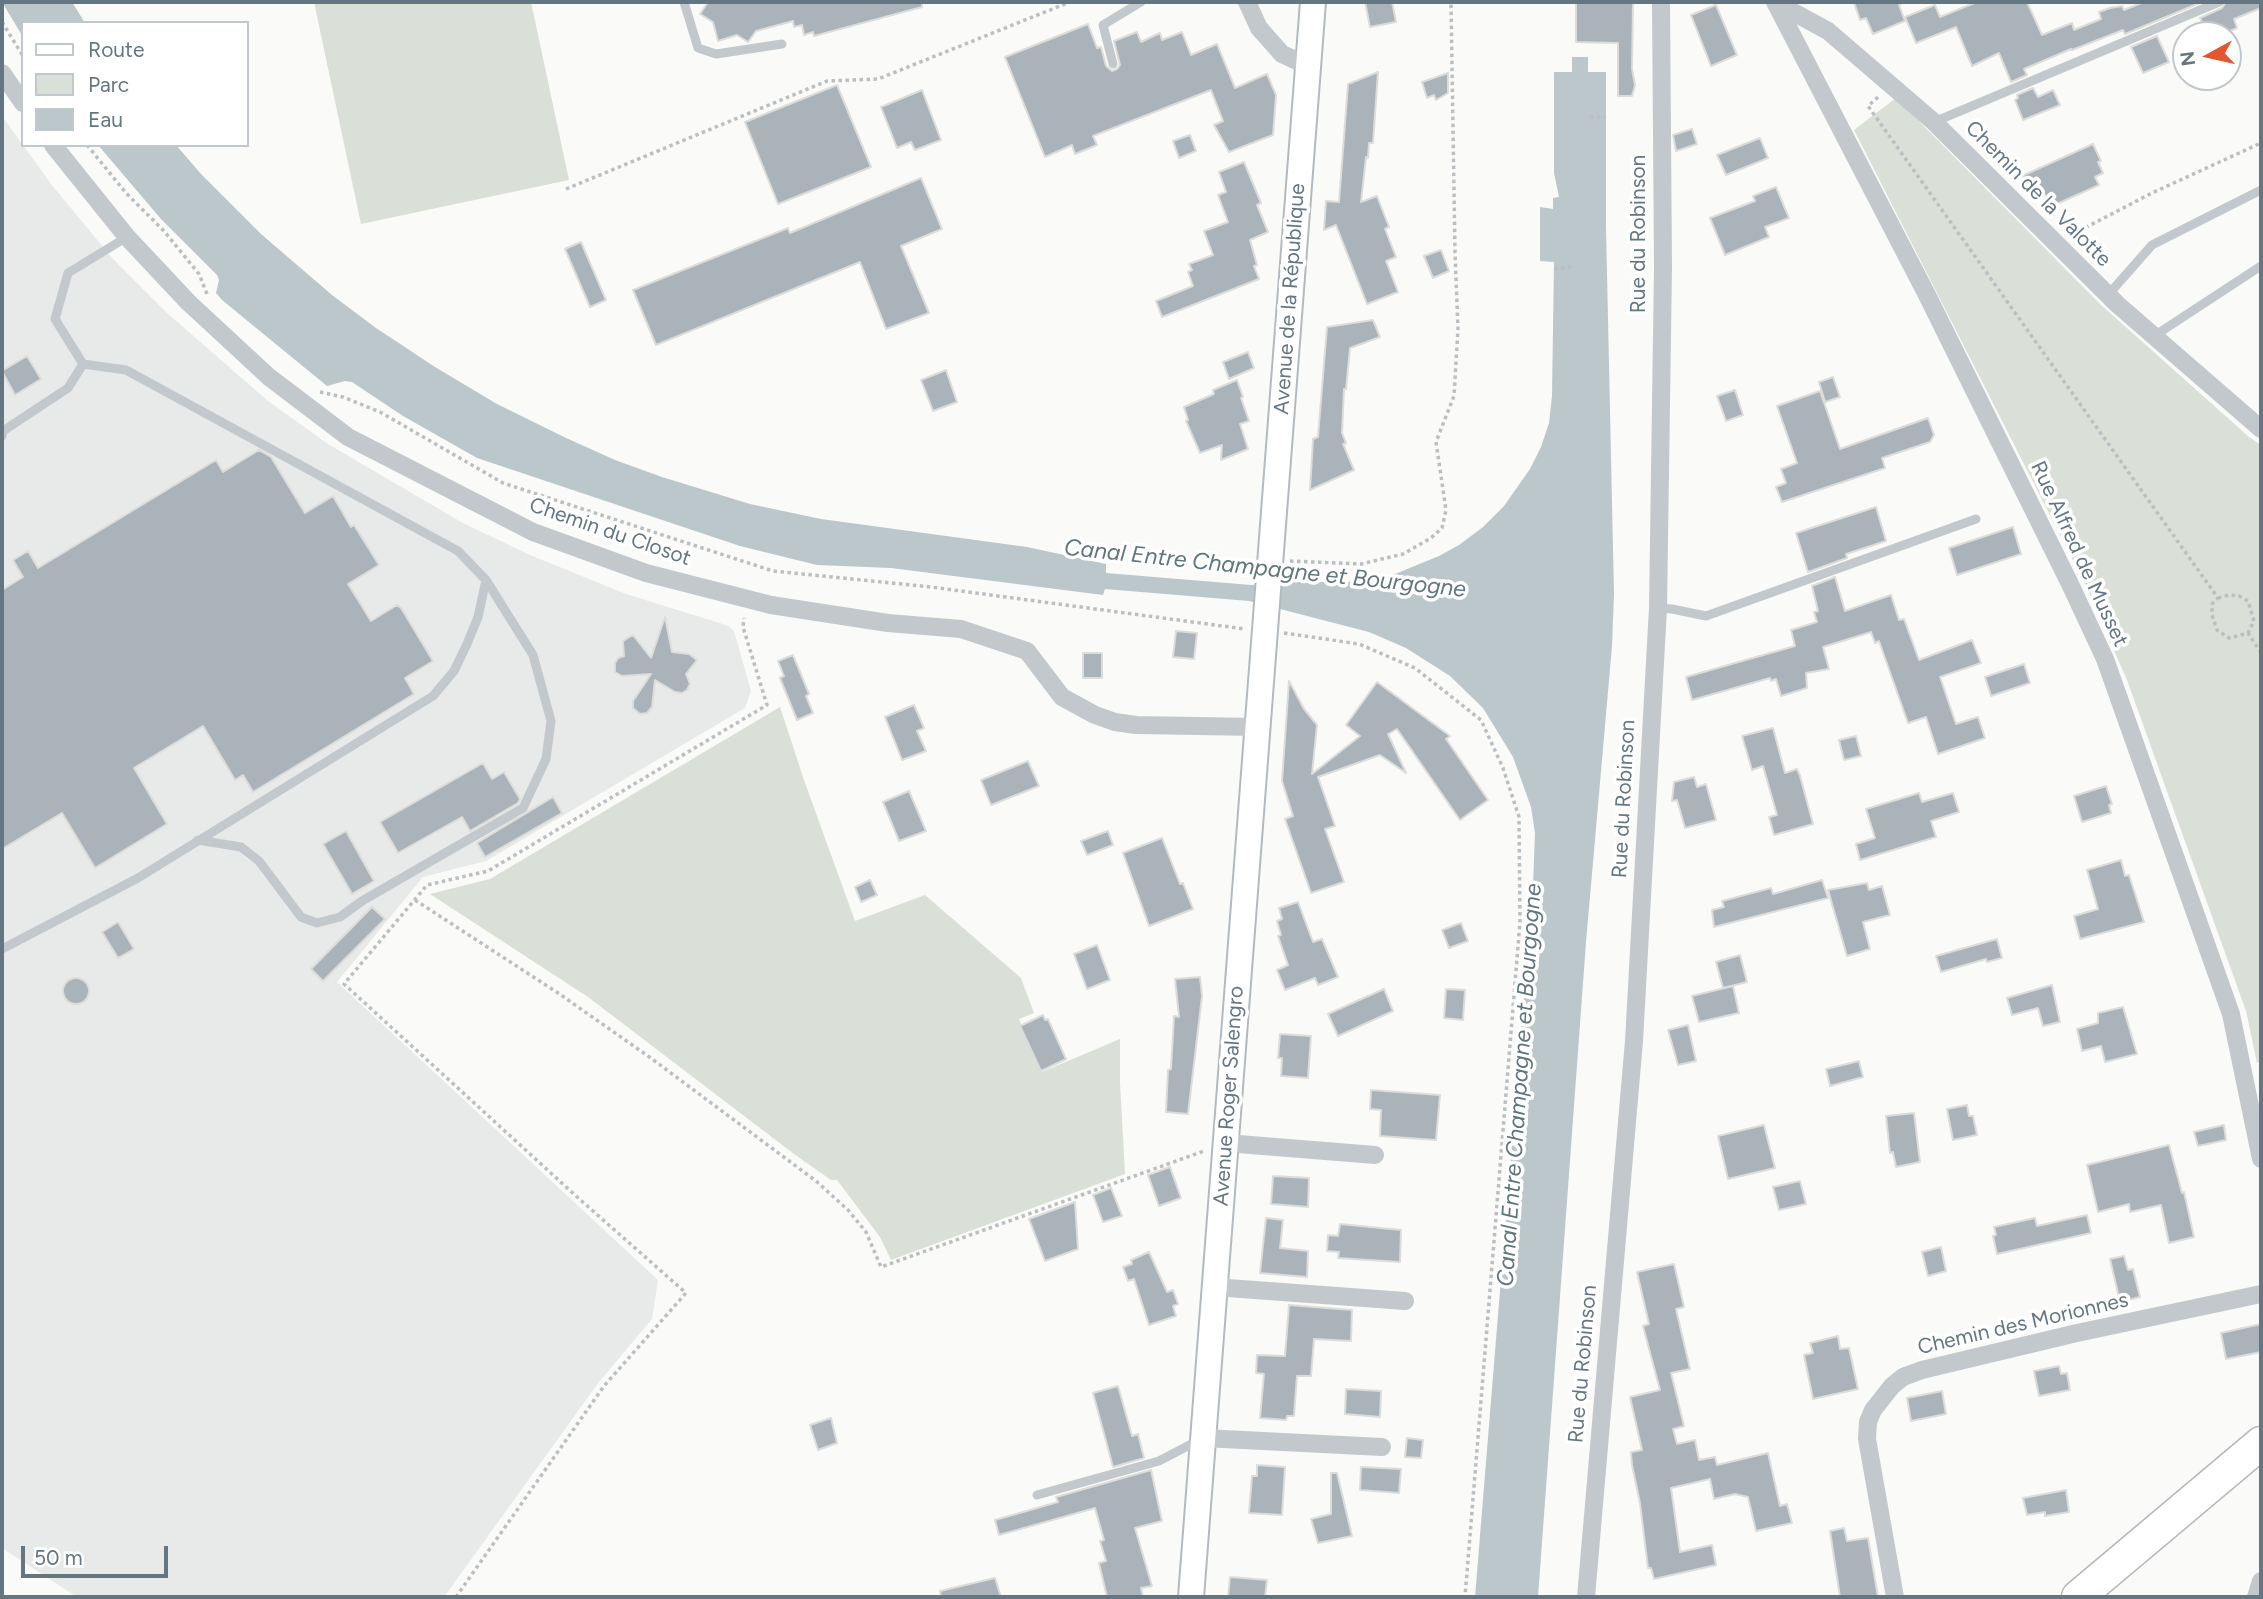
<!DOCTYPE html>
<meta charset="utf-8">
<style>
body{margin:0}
#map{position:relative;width:2263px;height:1599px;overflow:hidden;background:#fafaf8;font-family:Figtree,sans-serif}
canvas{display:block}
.frame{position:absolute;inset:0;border:4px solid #657683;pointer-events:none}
.legend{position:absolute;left:21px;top:21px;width:228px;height:126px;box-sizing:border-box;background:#fff;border:2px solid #c1c8cd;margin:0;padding:9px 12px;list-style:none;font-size:21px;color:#657683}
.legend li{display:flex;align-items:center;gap:14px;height:35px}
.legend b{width:35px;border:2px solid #c1c8cd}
.north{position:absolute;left:2172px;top:21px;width:70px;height:70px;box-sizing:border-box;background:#fff;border:2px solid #c1c8cd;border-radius:50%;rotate:262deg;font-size:19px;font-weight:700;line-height:28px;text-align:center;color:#657683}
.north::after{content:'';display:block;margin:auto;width:24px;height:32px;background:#e4572e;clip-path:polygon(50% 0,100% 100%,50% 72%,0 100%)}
.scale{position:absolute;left:21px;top:1546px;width:147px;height:32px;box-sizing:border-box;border:4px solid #657683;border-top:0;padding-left:9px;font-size:21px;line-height:24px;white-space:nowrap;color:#657683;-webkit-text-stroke:5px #fff;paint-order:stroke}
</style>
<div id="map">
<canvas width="2263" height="1599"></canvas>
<div class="frame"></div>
<ul class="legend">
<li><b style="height:9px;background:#fff"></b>Route</li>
<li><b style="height:19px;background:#dadfd7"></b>Parc</li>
<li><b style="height:19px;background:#bbc7cb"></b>Eau</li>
</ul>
<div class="north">N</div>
<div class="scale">50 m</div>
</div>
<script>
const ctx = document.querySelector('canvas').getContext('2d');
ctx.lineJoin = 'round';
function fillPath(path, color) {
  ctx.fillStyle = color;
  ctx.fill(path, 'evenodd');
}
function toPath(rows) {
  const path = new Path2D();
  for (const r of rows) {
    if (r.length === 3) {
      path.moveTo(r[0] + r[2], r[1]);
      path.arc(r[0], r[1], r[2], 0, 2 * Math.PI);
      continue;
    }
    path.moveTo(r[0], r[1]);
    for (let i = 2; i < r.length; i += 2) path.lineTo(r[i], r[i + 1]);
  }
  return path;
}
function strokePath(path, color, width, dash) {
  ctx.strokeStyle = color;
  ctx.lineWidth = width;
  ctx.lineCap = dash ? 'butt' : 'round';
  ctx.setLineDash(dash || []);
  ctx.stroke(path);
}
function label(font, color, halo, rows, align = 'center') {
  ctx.font = font + ' Figtree,sans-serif';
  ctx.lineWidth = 7;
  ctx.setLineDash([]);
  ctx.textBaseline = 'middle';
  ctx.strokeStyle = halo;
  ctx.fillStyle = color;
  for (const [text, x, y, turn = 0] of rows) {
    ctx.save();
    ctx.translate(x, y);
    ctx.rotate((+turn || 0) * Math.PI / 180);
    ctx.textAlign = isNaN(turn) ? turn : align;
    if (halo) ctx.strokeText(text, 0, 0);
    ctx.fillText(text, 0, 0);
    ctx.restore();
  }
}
const built = toPath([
 [2,116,51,184,113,259,166,312,268,401,328,444,463,523,530,555,626,594,729,626,734,631,751,691,745,708,486,861,423,877,337,982,658,1280,652,1319,599,1382,444,1597,77,1597,2,1548]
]);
const green = toPath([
 [314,2,531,2,569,180,361,224],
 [1896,98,2100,304,2249,437,2261,445,2261,1061,2257,1063,2246,1011,2127,680,2084,582,1854,130],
 [780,707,805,783,855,921,925,895,1021,978,1034,1013,1019,1019,1042,1072,1120,1039,1120,1083,1125,1174,891,1260,880,1237,837,1180,831,1180,794,1154,588,997,430,894,490,879]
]);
const water = toPath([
 [2,2,72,2,85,23,23,23,23,37],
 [1572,57,1588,57,1588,72,1606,72,1606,227,1614,594,1612,646,1586,942,1538,1597,1475,1597,1533,886,1535,833,1531,807,1513,757,1483,708,1450,676,1406,648,1369,632,1249,601,1105,589,1103,595,891,568,817,565,740,546,477,458,403,416,352,382,345,381,327,386,222,300,216,293,219,280,217,275,161,219,98,145,176,145,201,174,261,234,332,295,376,328,435,367,497,404,564,437,615,460,662,477,750,504,821,519,1027,547,1106,564,1106,573,1251,585,1296,582,1344,582,1368,581,1395,574,1439,556,1459,545,1483,527,1504,506,1530,469,1541,447,1549,423,1552,396,1554,262,1540,261,1540,207,1553,209,1553,198,1559,197,1554,173,1554,72,1572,72]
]);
const building = toPath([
 [708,2,922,2,922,7,814,36,813,32,804,35,802,25,794,27,793,21,756,31,748,42,737,35,718,41,713,22,700,14,708,2],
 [1365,2,1392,2,1396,22,1370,27,1365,2],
 [1576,2,1633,2,1632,69,1635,85,1632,96,1618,96,1618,43,1576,42,1576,2],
 [1854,2,1904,2,1899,5,1905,21,1873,34,1866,18,1860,20,1854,2],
 [1977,2,2027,2,2042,35,2072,23,2074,30,2101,19,2099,12,2110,8,2122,6,2124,10,2144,2,2202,2,2125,34,2123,30,2072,50,2071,49,2024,69,2027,75,2011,82,1999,53,1972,66,1956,27,1916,43,1905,17,1935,5,1940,17,1977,2],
 [2226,2,2261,2,2261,8,2234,19,2237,28,2220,35,2208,35,2200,18,2222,8,2226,2],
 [1716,5,1737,55,1711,66,1691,15,1716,5],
 [1088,24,1097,48,1101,47,1106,66,1112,71,1117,69,1120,65,1114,41,1137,32,1141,42,1160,33,1162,40,1182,32,1191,55,1217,44,1235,88,1267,74,1276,95,1273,135,1229,152,1214,125,1223,121,1211,90,1093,136,1097,145,1075,154,1072,145,1045,157,1005,57,1088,24],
 [2157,36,2169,62,2143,73,2131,47,2157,36],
 [1378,72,1373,143,1369,143,1368,158,1366,157,1361,202,1377,196,1389,227,1385,229,1396,257,1386,261,1398,292,1367,304,1336,225,1324,230,1326,201,1339,202,1348,84,1378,72],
 [1448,73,1448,93,1436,100,1434,95,1427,98,1422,82,1448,73],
 [837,85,871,167,778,204,745,122,837,85],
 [2033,88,2038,97,2053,90,2060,105,2023,120,2015,100,2018,98,2017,95,2033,88],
 [922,90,941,140,915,150,911,142,897,148,881,107,922,90],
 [1692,129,1697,144,1676,151,1673,135,1692,129],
 [1190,135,1196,151,1179,158,1173,141,1190,135],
 [1760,138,1768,158,1726,175,1717,155,1760,138],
 [2093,144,2101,161,2098,162,2103,173,2095,177,2099,185,2050,207,2042,189,2030,194,2022,176,2093,144],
 [1244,162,1261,203,1257,205,1268,232,1250,240,1257,265,1254,266,1259,279,1162,317,1156,301,1193,286,1188,272,1192,270,1189,264,1213,255,1204,231,1228,222,1218,195,1226,192,1219,172,1244,162],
 [921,178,942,229,901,246,929,313,886,329,860,262,656,345,633,290,788,228,790,233,921,178],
 [1776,187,1789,218,1765,227,1769,237,1725,255,1710,218,1755,201,1753,196,1776,187],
 [581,242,606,300,590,307,565,249,581,242],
 [1441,250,1449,271,1433,278,1424,256,1441,250],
 [1373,320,1380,337,1350,348,1346,389,1344,389,1342,433,1346,443,1343,444,1354,470,1310,490,1313,439,1318,437,1327,327,1373,320],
 [1248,352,1254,368,1229,379,1223,362,1248,352],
 [27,356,41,379,15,395,2,371,27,356],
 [946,370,957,402,933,411,921,380,946,370],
 [1833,377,1840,397,1825,402,1819,382,1833,377],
 [1237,380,1243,397,1241,398,1249,421,1240,424,1248,449,1221,460,1222,445,1200,453,1186,421,1188,420,1184,407,1214,394,1213,390,1237,380],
 [1735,390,1743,415,1726,421,1717,396,1735,390],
 [1820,391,1840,449,1928,418,1934,435,1930,442,1882,458,1885,468,1782,502,1776,487,1786,483,1781,469,1797,463,1777,406,1820,391],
 [259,450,271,457,305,513,333,496,351,527,354,525,379,565,348,584,371,621,397,605,401,608,433,661,405,678,414,694,253,792,243,775,235,780,203,726,134,768,167,824,95,868,62,813,2,849,2,590,23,577,13,560,28,551,38,568,216,460,223,472,259,450],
 [1876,507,1886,541,1846,554,1847,558,1808,572,1796,533,1876,507],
 [2013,527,2021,554,1957,575,1949,548,2013,527],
 [1835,577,1845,611,1891,595,1899,620,1904,619,1919,660,1972,640,1981,663,1940,677,1956,724,1978,717,1985,738,1938,754,1926,717,1908,723,1879,641,1875,643,1871,632,1823,647,1829,669,1806,673,1807,688,1781,696,1776,679,1771,681,1770,678,1692,700,1686,677,1795,646,1791,630,1817,622,1814,612,1818,611,1812,586,1835,577],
 [665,617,672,652,689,654,697,660,686,674,690,684,687,690,682,693,675,692,655,680,652,707,647,713,640,714,633,708,633,701,651,674,622,676,615,672,615,663,618,658,624,656,623,641,633,635,651,658,665,617],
 [1176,631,1197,633,1194,659,1173,657,1176,631],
 [1083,653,1102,653,1102,678,1083,678,1083,653],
 [793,655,809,694,806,696,813,713,797,720,780,678,784,676,778,661,793,655],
 [2024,664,2030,683,1991,696,1985,677,2024,664],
 [1289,681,1304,709,1317,725,1312,774,1360,736,1346,725,1377,682,1450,736,1446,739,1488,800,1460,820,1397,729,1388,734,1406,773,1380,755,1318,777,1335,826,1325,829,1344,882,1311,893,1285,819,1293,816,1282,781,1289,681],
 [914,705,924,728,917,731,926,751,902,760,885,717,914,705],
 [1773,728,1785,773,1797,769,1800,776,1813,824,1774,835,1769,817,1777,815,1763,766,1752,770,1742,736,1773,728],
 [1856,736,1861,756,1844,760,1839,740,1856,736],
 [1028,761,1039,786,991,805,981,780,1028,761],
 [483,763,492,779,504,772,520,799,518,803,470,831,462,817,398,853,380,822,483,763],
 [1694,777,1697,787,1706,784,1716,820,1685,828,1677,800,1672,801,1674,782,1694,777],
 [2106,786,2112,804,2109,805,2111,813,2082,822,2074,796,2106,786],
 [909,791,926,831,899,841,883,802,909,791],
 [1919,793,1922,802,1953,793,1959,812,1931,821,1936,837,1860,860,1856,844,1875,838,1866,809,1919,793],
 [553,797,562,813,485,857,477,843,553,797],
 [346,831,374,881,352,894,323,844,346,831],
 [1108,831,1113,845,1087,855,1081,841,1108,831],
 [1162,838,1180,884,1183,883,1193,909,1149,926,1123,853,1162,838],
 [2121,860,2125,876,2129,875,2144,922,2080,939,2074,916,2098,909,2087,870,2121,860],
 [870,880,877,895,861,902,855,887,870,880],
 [1822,880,1828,898,1714,927,1712,910,1724,907,1722,901,1771,888,1773,894,1822,880],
 [1867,883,1869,890,1882,886,1890,915,1863,922,1870,949,1847,956,1828,890,1867,883],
 [1298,902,1313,942,1322,939,1338,977,1318,985,1315,978,1285,990,1277,970,1288,965,1278,936,1281,935,1277,921,1282,919,1279,908,1298,902],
 [372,907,385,919,323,981,311,969,372,907],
 [118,922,134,949,118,958,102,932,118,922],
 [1461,923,1468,941,1449,948,1442,930,1461,923],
 [1997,939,2002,958,1987,962,1986,959,1941,972,1936,956,1997,939],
 [1097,945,1110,980,1087,989,1074,954,1097,945],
 [1740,955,1747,982,1723,988,1716,962,1740,955],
 [1200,977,1202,996,1188,1114,1166,1112,1168,1070,1171,1069,1174,1016,1179,1017,1175,979,1200,977],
 [76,991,13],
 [2052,985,2060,1022,2043,1026,2038,1008,2012,1015,2007,998,2052,985],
 [1733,986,1739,1013,1699,1022,1692,996,1733,986],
 [1384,989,1393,1011,1338,1036,1328,1014,1384,989],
 [1446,989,1465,990,1463,1020,1444,1018,1446,989],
 [2123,1007,2137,1054,2105,1062,2101,1046,2082,1051,2077,1029,2098,1023,2098,1013,2123,1007],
 [1043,1015,1045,1020,1048,1019,1066,1059,1041,1071,1020,1026,1043,1015],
 [1688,1025,1696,1061,1678,1065,1668,1030,1688,1025],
 [1280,1034,1311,1036,1308,1078,1281,1076,1282,1058,1278,1058,1280,1034],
 [1859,1061,1863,1077,1830,1086,1826,1069,1859,1061],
 [1371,1090,1440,1095,1436,1140,1380,1136,1381,1110,1370,1109,1371,1090],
 [1967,1105,1969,1116,1973,1116,1977,1135,1953,1140,1947,1109,1967,1105],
 [1914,1113,1920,1162,1896,1167,1893,1152,1890,1153,1886,1116,1914,1113],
 [1764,1125,1775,1168,1728,1179,1718,1136,1764,1125],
 [2224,1125,2226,1140,2198,1146,2194,1132,2224,1125],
 [2169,1145,2182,1193,2184,1192,2194,1237,2169,1243,2161,1205,2130,1212,2129,1204,2098,1212,2087,1165,2169,1145],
 [1170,1167,1181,1198,1159,1206,1148,1175,1170,1167],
 [1273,1176,1309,1178,1308,1207,1271,1204,1273,1176],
 [1800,1181,1806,1204,1779,1210,1773,1187,1800,1181],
 [1111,1188,1122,1216,1103,1222,1093,1195,1111,1188],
 [1075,1202,1078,1249,1045,1261,1029,1219,1075,1202],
 [2087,1215,2091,1233,1997,1254,1993,1236,1996,1235,1994,1227,2035,1218,2037,1226,2087,1215],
 [1266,1218,1283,1220,1280,1248,1308,1251,1307,1277,1260,1273,1266,1218],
 [1340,1224,1401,1230,1400,1262,1338,1258,1339,1252,1327,1251,1328,1235,1338,1236,1340,1224],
 [1941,1247,1946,1271,1928,1276,1922,1252,1941,1247],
 [1149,1252,1167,1292,1173,1290,1178,1304,1173,1306,1176,1316,1149,1325,1134,1279,1128,1281,1123,1267,1132,1264,1131,1260,1149,1252],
 [2124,1256,2128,1270,2133,1269,2140,1297,2120,1302,2110,1259,2124,1256],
 [1674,1264,1684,1307,1676,1309,1690,1369,1671,1373,1684,1426,1673,1429,1677,1444,1695,1440,1699,1460,1715,1457,1717,1465,1768,1453,1780,1506,1787,1504,1792,1523,1756,1531,1748,1497,1735,1494,1714,1499,1710,1479,1671,1488,1680,1552,1712,1545,1716,1565,1654,1579,1651,1568,1648,1568,1640,1503,1632,1465,1631,1452,1642,1450,1630,1397,1660,1390,1643,1326,1649,1324,1637,1272,1674,1264],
 [1289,1305,1352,1310,1351,1341,1314,1339,1311,1376,1297,1376,1294,1416,1287,1416,1286,1420,1260,1418,1264,1374,1256,1373,1257,1355,1285,1356,1289,1305],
 [2261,1324,2261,1352,2226,1359,2221,1333,2261,1324],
 [1838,1336,1840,1349,1849,1348,1858,1389,1813,1399,1804,1355,1813,1353,1810,1343,1838,1336],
 [2059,1366,2061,1374,2067,1373,2070,1390,2039,1396,2034,1371,2059,1366],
 [1118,1386,1132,1436,1138,1434,1144,1458,1113,1467,1093,1393,1118,1386],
 [1346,1389,1381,1391,1380,1417,1345,1414,1346,1389],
 [1942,1391,1946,1414,1911,1421,1907,1398,1942,1391],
 [831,1418,837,1443,818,1450,810,1425,831,1418],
 [1407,1438,1423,1440,1421,1458,1405,1457,1407,1438],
 [1257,1465,1285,1467,1282,1515,1249,1513,1252,1476,1257,1476,1257,1465],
 [1361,1467,1401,1469,1399,1493,1360,1490,1361,1467],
 [1151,1470,1162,1521,1135,1528,1152,1586,1141,1588,1143,1597,1107,1597,1099,1563,1106,1561,1100,1541,1104,1540,1095,1508,999,1535,995,1520,1058,1502,1056,1497,1151,1470],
 [1331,1473,1337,1473,1352,1536,1318,1543,1311,1519,1331,1514,1331,1473],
 [2066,1490,2069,1512,2045,1516,2045,1512,2027,1515,2023,1498,2066,1490],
 [1844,1528,1847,1541,1868,1538,1878,1597,1840,1597,1830,1531,1844,1528],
 [1230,1577,1267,1580,1265,1597,1228,1597,1230,1577],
 [995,1578,1001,1597,941,1597,940,1591,995,1578]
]);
const path = toPath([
 [2,22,23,56],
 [1878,97,1868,106,2218,598,2212,604,2212,615,2217,630,2229,638,2248,633,2261,653],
 [1590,117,1606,117],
 [87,145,126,193,164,231,199,274,207,294],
 [566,189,827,81,878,79,1070,2],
 [2073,234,2152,193,2261,143],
 [1554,269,1572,267],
 [320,392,343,397,380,412,503,483,773,571,931,587,1245,629],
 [1290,561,1361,564,1403,554,1431,538,1442,528,1446,510,1436,442,1454,396,1458,329,1455,253,1451,2],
 [2218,598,2229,595,2239,596,2248,601,2254,621,2248,633],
 [1284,633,1359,644,1415,668,1481,720,1503,768,1519,817,1520,922,1465,1597],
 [415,900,558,993,648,1056,816,1181,848,1210,866,1232,881,1267,1204,1151],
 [456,1597,604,1386,686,1293,576,1196,344,984,427,885,488,871,767,705,743,627,744,618]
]);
const lane = toPath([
 [684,2,698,48,716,54,782,44],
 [1113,64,1103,25,1141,2],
 [1934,122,2219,2],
 [127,237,68,273,55,319,83,364,126,370,458,551,486,580,533,655,551,721,546,759,523,808,362,901,340,917,317,923,301,917,259,861,241,847,198,840],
 [2108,295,2152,245,2261,190],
 [2154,336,2261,266],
 [2,436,3,431,68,388,83,364],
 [1658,608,1672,609,1706,616,1976,519],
 [2,949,138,878,433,696,454,671,467,644,478,617,486,580],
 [1037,1495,1159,1461,1201,1439]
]);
const street = toPath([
 [1247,2,1259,28,1282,54,1308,66],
 [1775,2,1926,293,2070,584,2105,659,2231,1014,2261,1159],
 [1775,2,1828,31,1934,122,2117,304,2261,429],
 [2,73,23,103],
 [53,145,127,237,188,302,269,377,348,437,533,532,646,573,771,605,888,623,961,629,1027,651,1062,697,1095,715,1115,722,1136,725,1258,727],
 [1226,1143,1375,1155],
 [1214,1287,1405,1301],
 [1203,1438,1382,1447],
 [1586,1597,1634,1041,1658,608,1663,267,1661,2],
 [1895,1597,1867,1439,1868,1422,1873,1410,1892,1386,1903,1377,1922,1370,2077,1333,2261,1294],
 [2256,1597,2261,1581]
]);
const secondary = toPath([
 [1191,1597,1313,2]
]);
const highway = toPath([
 [2078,1597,2261,1443]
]);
const streetNames = [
 ["Chemin de la Valotte",2038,194,45],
 ["Rue du Robinson",1639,234,-90],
 ["Avenue de la République",1290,299,-86],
 ["Chemin du Closot",610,532,19],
 ["Rue Alfred de Musset",2079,554,65],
 ["Rue du Robinson",1624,799,-87],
 ["Avenue Roger Salengro",1229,1096,-86],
 ["Chemin des Morionnes",2023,1324,-13],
 ["Rue du Robinson",1583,1364,-85]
];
const waterNames = [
 ["Canal Entre Champagne et Bourgogne",1265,569,6],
 ["Canal Entre Champagne et Bourgogne",1520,1085,-86]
];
fillPath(built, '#e8e9e9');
fillPath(green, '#dadfd7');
fillPath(water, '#bbc7cb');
fillPath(building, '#aab3b9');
strokePath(building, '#dcdcda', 2);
strokePath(secondary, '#b3babf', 28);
strokePath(highway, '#b4b9bd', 35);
strokePath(path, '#bbbfc2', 3.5, [3.5, 3.5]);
strokePath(lane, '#c3c8cc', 9);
strokePath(street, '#c3c8cc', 18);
strokePath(secondary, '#fff', 24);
strokePath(highway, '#fff', 32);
label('21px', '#657683', '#fff', streetNames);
label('italic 23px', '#60757c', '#fff', waterNames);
</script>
